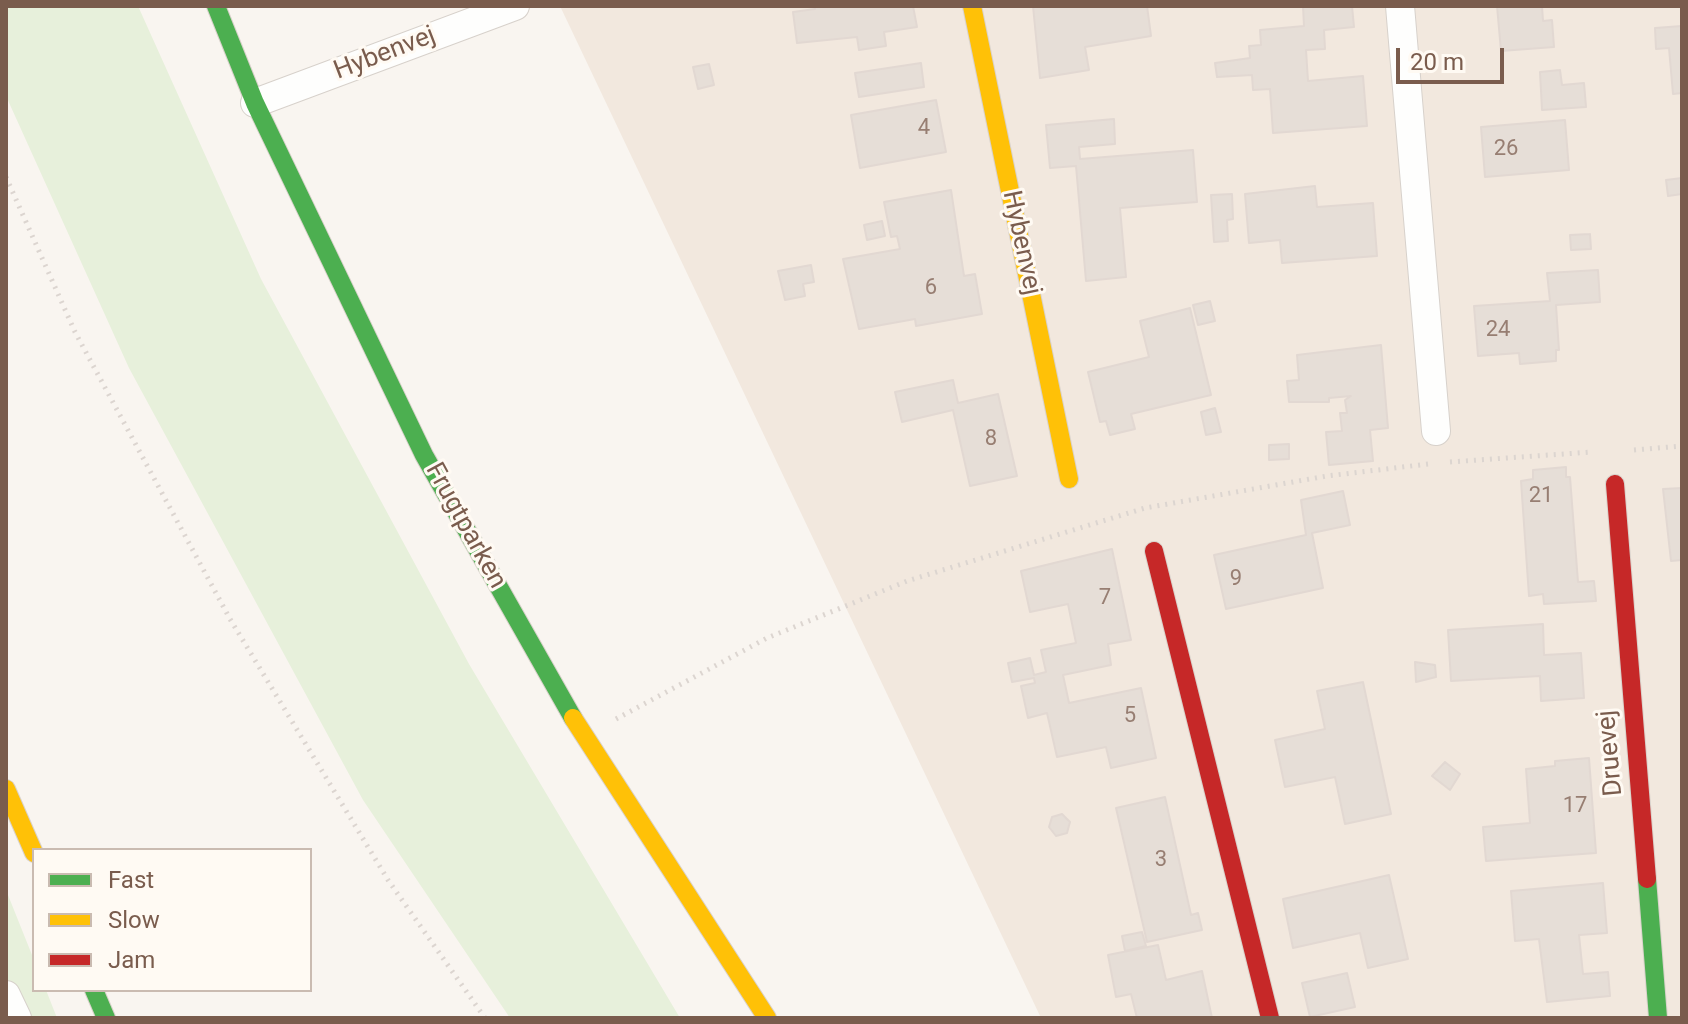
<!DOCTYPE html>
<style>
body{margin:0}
#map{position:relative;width:1688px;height:1024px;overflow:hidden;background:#f9f5f0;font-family:Roboto,sans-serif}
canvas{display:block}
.frame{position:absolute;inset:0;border:8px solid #7a5c4d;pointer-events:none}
.legend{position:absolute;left:32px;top:848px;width:280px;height:144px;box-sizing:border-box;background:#fffaf3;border:2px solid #cabbb1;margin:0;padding:10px 14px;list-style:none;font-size:24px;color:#7a5c4d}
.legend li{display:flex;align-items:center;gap:16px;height:40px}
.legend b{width:40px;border:2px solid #cabbb1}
.scale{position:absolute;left:1396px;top:48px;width:108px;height:36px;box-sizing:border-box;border:4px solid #7a5c4d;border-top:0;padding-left:10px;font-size:24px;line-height:28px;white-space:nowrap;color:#7a5c4d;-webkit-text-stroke:6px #fffaf3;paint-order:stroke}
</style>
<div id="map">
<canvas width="1688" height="1024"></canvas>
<div class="frame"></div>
<ul class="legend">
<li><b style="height:10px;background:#4caf50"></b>Fast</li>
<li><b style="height:10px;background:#ffc107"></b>Slow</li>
<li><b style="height:10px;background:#c62828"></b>Jam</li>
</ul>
<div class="scale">20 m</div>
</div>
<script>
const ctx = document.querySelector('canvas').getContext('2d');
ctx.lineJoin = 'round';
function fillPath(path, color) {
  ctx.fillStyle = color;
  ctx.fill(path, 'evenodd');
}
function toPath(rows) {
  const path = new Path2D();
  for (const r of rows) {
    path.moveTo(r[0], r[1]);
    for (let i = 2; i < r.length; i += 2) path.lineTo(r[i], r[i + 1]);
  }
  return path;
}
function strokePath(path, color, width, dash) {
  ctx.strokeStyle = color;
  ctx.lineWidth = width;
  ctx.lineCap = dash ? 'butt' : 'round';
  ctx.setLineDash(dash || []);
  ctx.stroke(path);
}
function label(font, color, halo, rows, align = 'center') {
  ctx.font = font + ' Roboto,sans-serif';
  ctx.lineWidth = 6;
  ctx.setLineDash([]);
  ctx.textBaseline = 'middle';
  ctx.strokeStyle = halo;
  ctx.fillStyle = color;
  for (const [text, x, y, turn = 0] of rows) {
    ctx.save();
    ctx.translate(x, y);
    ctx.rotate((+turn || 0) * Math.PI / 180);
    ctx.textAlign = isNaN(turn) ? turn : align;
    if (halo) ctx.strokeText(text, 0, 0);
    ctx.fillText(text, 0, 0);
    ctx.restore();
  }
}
const residential = toPath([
 [560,6,1682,6,1682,1018,1041,1018]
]);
const green = toPath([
 [6,6,138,6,261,279,469,664,680,1018,510,1018,363,800,129,368,6,96],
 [6,890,34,960,34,990,46,990,57,1018,6,1018]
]);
const building = toPath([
 [814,6,913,6,917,27,884,32,886,46,859,50,857,37,797,43,793,12,815,9,814,6],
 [1033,6,1147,6,1151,36,1085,47,1089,70,1040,78,1033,6],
 [1303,6,1352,6,1354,27,1324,30,1325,49,1306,50,1308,81,1363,76,1367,126,1273,133,1270,89,1253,90,1252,75,1217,77,1215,63,1250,58,1249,46,1261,45,1260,30,1304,26,1303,6],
 [1497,6,1542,6,1543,21,1552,20,1554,47,1501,51,1497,6],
 [1682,26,1682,93,1673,94,1669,48,1656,49,1655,28,1682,26],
 [921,63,924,87,859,97,855,73,921,63],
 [709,64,714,85,698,89,693,67,709,64],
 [1560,70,1562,85,1584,83,1586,107,1542,110,1540,72,1560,70],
 [936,100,946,152,860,168,851,115,936,100],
 [1114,119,1115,144,1079,147,1080,159,1193,150,1197,202,1120,208,1126,277,1086,281,1076,166,1050,168,1046,125,1114,119],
 [1565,120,1569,170,1485,177,1481,127,1565,120],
 [1682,178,1682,194,1668,196,1666,180,1682,178],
 [1315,186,1317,207,1373,203,1377,256,1282,263,1280,240,1249,243,1245,194,1315,186],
 [951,190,964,276,975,274,982,314,916,326,915,319,859,329,843,259,900,249,897,236,891,237,884,202,951,190],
 [1232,194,1233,219,1227,220,1228,241,1214,242,1211,195,1232,194],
 [882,221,885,236,867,240,864,225,882,221],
 [1590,234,1591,249,1571,250,1570,235,1590,234],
 [811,265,814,282,803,284,805,296,785,300,778,271,811,265],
 [1598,270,1600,302,1556,305,1559,350,1556,350,1556,361,1520,364,1519,353,1478,356,1474,306,1550,301,1547,273,1598,270],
 [1210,301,1215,321,1198,325,1193,305,1210,301],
 [1190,308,1211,395,1131,414,1135,429,1110,435,1106,421,1100,422,1088,372,1149,357,1140,321,1190,308],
 [1381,345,1388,428,1370,430,1373,461,1329,465,1326,432,1342,431,1340,413,1347,413,1345,400,1351,396,1329,398,1329,402,1289,402,1287,381,1299,380,1297,355,1381,345],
 [953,380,958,403,998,394,1017,476,970,486,953,410,902,422,895,392,953,380],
 [1215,408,1221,432,1206,435,1201,412,1215,408],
 [1289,444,1289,459,1269,460,1269,445,1289,444],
 [1566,467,1566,477,1570,477,1578,582,1594,581,1596,601,1544,604,1543,594,1529,596,1521,481,1533,479,1533,470,1566,467],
 [1682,488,1682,560,1671,561,1663,489,1682,488],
 [1343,491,1350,525,1312,533,1323,588,1226,609,1214,555,1306,535,1301,500,1343,491],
 [1112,549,1131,640,1108,644,1111,665,1063,675,1069,703,1141,688,1156,758,1111,768,1106,747,1057,757,1047,713,1028,718,1021,686,1035,683,1034,678,1012,682,1008,663,1030,658,1034,675,1046,672,1041,650,1076,643,1068,604,1030,612,1021,571,1112,549],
 [1543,624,1544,655,1581,653,1584,698,1541,701,1540,676,1451,681,1448,630,1543,624],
 [1415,662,1435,665,1436,677,1416,682,1415,662],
 [1363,682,1391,814,1345,824,1335,777,1285,787,1275,740,1325,729,1317,691,1363,682],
 [1589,758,1596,853,1486,861,1483,827,1530,823,1526,769,1555,766,1555,761,1589,758],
 [1445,762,1460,774,1450,790,1432,776,1445,762],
 [1165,797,1191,915,1198,913,1202,930,1147,942,1116,808,1165,797],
 [1062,814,1070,822,1067,833,1056,836,1049,827,1052,817,1062,814],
 [1389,875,1408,959,1368,968,1360,933,1293,948,1283,899,1389,875],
 [1603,883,1607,933,1579,935,1583,974,1608,972,1610,996,1547,1002,1539,939,1515,941,1511,891,1603,883],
 [1142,932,1146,946,1125,951,1122,936,1142,932],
 [1158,945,1166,980,1202,971,1212,1018,1137,1018,1131,994,1116,997,1108,955,1158,945],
 [1347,973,1355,1007,1310,1017,1302,983,1347,973]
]);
const path = toPath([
 [6,177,75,332,230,619,388,880,485,1018],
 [1634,450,1682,446],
 [1450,462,1592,452],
 [616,719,767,638,907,581,1145,508,1327,476,1428,464]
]);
const street = toPath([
 [1400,6,1436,431],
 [255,103,515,6],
 [6,995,17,1018]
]);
const fast = toPath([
 [216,6,255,103,424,455,573,718],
 [1647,879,1658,1018],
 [94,990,106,1018]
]);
const slow = toPath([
 [972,6,1069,479],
 [573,718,767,1018],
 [6,789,34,853]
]);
const jam = toPath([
 [1615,484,1647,879],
 [1154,551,1270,1018]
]);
const numberNames = [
 ["4",924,128],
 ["26",1506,149],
 ["6",931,288],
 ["24",1498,330],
 ["8",991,439],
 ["21",1541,496],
 ["9",1236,579],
 ["7",1105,598],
 ["5",1130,716],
 ["17",1575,806],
 ["3",1161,860]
];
const streetNames = [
 ["Hybenvej",385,54,-21],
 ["Hybenvej",1021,243,78],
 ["Frugtparken",465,526,61],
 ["Druevej",1611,753,-95]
];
fillPath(residential, '#f2e8de');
fillPath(green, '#e7f0db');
fillPath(building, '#e6ded7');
strokePath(building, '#e2d8d2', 2);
strokePath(street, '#d7d1cb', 30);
strokePath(fast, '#d9d2cb', 20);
strokePath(slow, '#d9d2cb', 20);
strokePath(jam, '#d9d2cb', 20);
strokePath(path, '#dcd5d0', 5, [2, 6]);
strokePath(street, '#fefefd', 28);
strokePath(fast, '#4caf50', 18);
strokePath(slow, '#ffc107', 18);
strokePath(jam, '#c62828', 18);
label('22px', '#977e72', null, numberNames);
label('26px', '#7a5c4d', '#fffaf3', streetNames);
</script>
